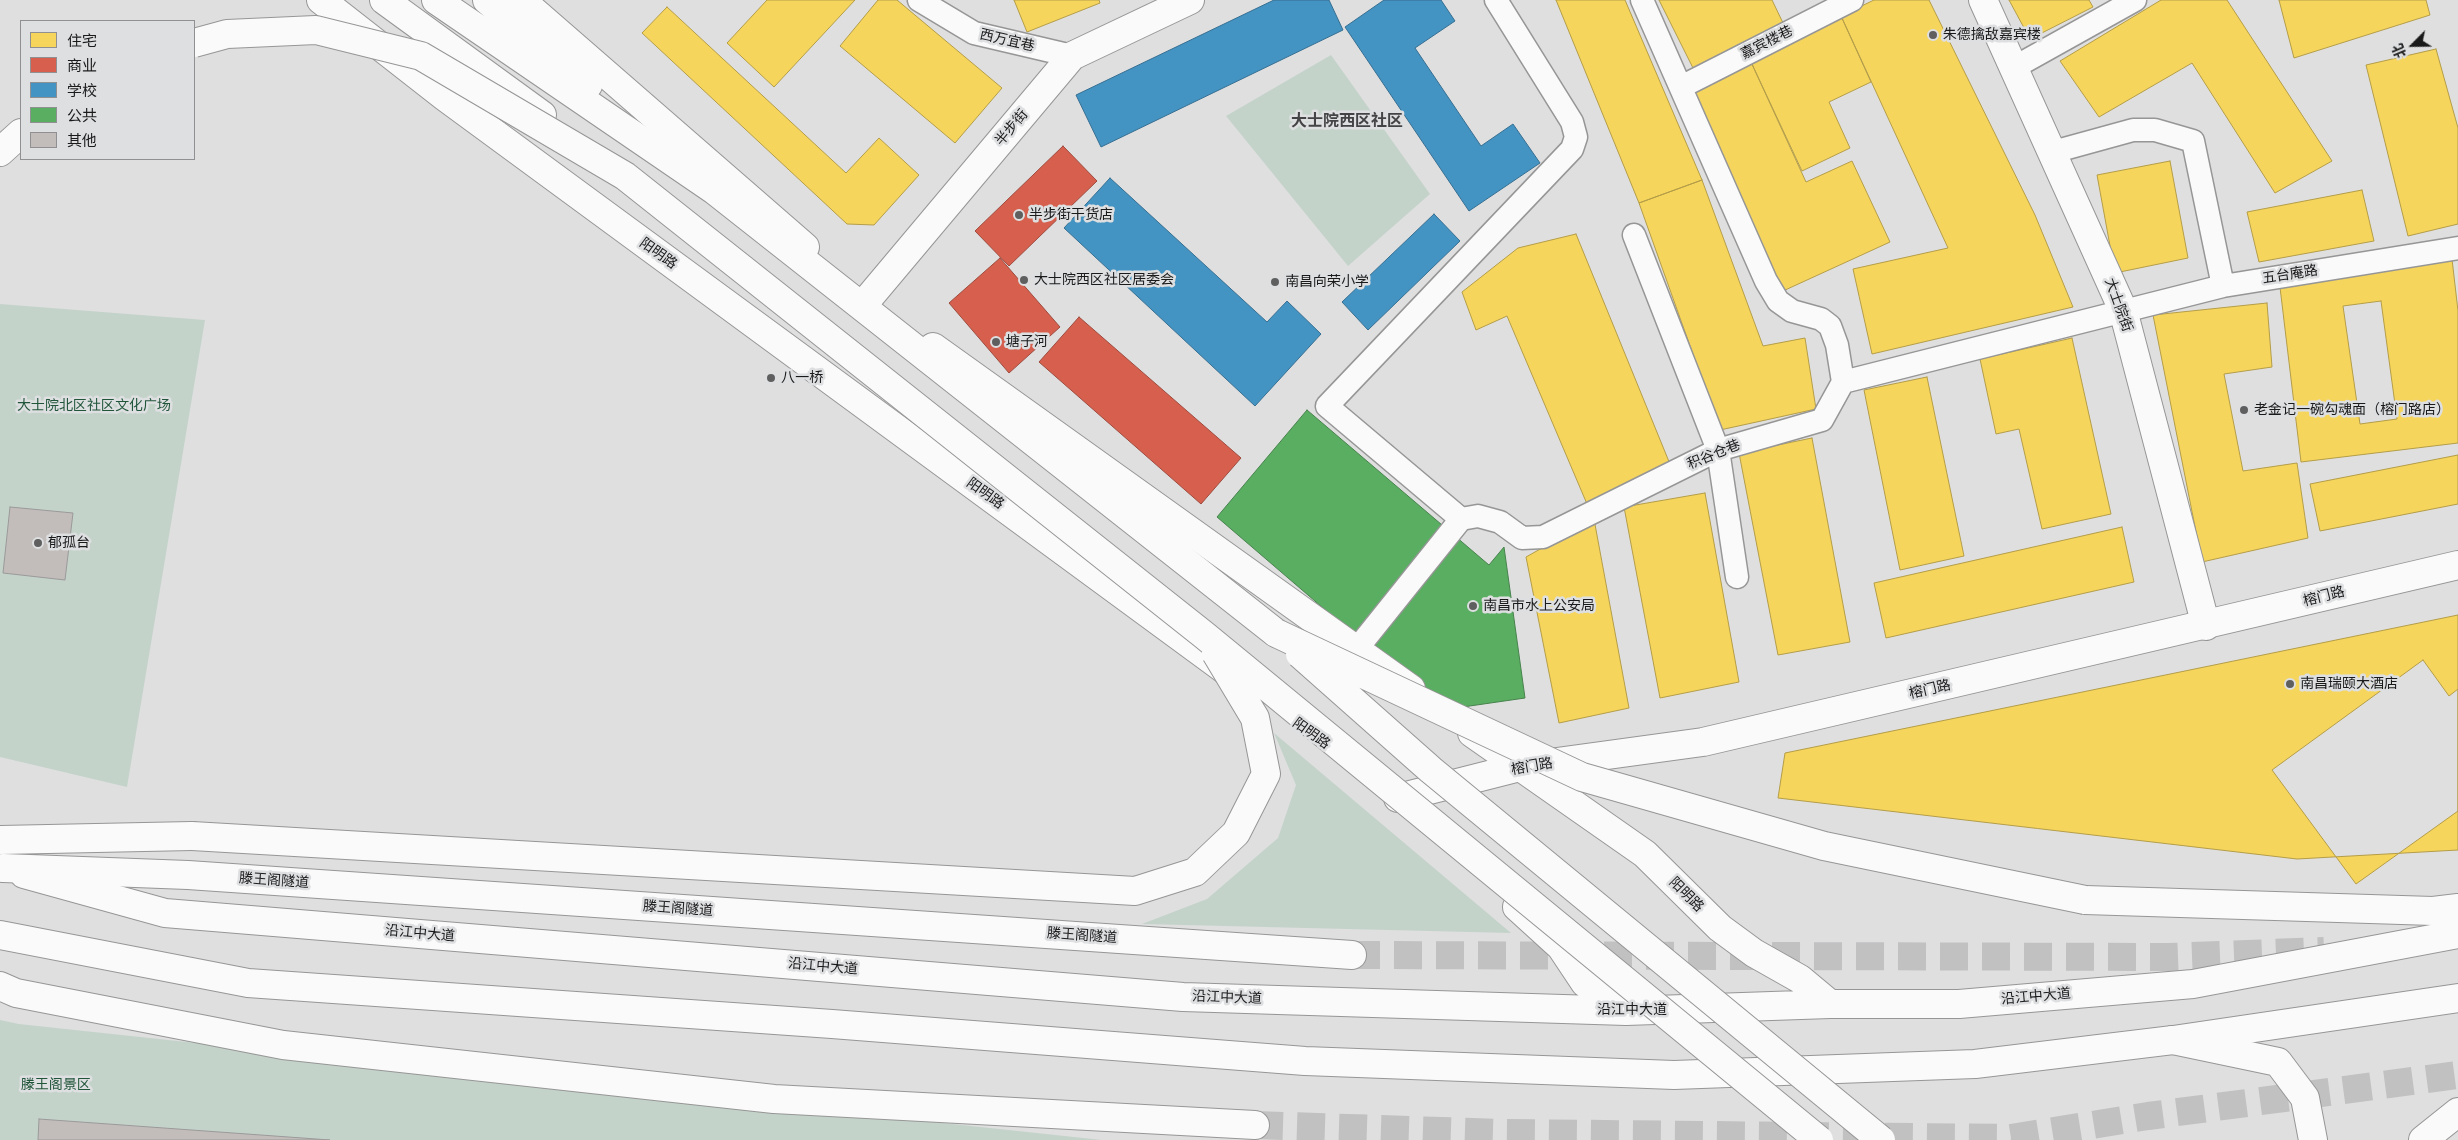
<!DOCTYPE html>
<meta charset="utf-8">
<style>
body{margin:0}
#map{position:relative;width:2458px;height:1140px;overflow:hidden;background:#dfdfe0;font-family:"DM Sans","Noto Sans SC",sans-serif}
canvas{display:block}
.legend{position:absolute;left:20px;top:20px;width:175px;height:140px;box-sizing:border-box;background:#dedfe1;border:1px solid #909092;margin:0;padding:6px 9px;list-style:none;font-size:15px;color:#1a1a1b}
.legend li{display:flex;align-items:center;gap:10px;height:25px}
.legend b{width:25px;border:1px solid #909092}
.north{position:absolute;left:2388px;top:20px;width:50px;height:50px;-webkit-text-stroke:4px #dedfe1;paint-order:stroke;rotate:247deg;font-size:14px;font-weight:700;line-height:20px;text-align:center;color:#1a1a1b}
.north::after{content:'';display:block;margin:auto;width:18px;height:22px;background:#1a1a1b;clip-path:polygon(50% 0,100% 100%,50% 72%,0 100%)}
</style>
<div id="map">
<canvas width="2458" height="1140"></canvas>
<ul class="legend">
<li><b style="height:14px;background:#f6d55c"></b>住宅</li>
<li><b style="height:14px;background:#d6604d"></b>商业</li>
<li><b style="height:14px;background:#4393c3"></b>学校</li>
<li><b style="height:14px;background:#5aae61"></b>公共</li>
<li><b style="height:14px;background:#c2bdba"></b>其他</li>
</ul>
<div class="north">北</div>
</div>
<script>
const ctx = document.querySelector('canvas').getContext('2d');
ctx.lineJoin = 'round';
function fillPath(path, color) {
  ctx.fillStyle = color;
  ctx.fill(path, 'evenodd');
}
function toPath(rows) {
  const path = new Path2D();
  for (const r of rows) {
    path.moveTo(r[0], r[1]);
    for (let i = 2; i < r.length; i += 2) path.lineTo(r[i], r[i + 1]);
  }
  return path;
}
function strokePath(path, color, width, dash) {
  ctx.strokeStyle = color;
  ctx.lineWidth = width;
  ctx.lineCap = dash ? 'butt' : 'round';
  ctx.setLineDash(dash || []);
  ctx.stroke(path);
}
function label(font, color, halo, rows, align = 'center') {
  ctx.font = font + ' "DM Sans","Noto Sans SC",sans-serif';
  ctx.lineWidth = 5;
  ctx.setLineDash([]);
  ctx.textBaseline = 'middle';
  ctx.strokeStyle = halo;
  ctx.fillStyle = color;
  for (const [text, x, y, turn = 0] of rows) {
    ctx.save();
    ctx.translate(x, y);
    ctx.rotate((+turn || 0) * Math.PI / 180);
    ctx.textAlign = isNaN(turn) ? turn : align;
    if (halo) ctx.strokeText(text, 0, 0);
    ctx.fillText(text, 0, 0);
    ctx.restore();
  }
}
const green = toPath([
 [1331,55,1430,194,1348,266,1226,116],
 [0,304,205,320,127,787,0,757],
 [1274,733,1511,933,1142,924,1207,899,1278,838,1296,785],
 [0,1020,19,1024,1102,1140,0,1140]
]);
const homes = toPath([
 [767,0,855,0,774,87,727,43,767,0],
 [878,0,897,0,1002,88,955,143,840,46,878,0],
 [1014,0,1099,0,1100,3,1027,32,1014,0],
 [1556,0,1625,0,1702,180,1639,203,1556,0],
 [1659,0,1772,0,1784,25,1693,68,1659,0],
 [1874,0,1929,0,2035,215,2073,307,1872,354,1853,269,1948,248,1841,16,1874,0],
 [2009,0,2089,0,2093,7,2030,39,2009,0],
 [2161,0,2227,0,2332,161,2275,193,2192,63,2099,117,2060,61,2161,0],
 [2279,0,2426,0,2430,15,2294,58,2279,0],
 [667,7,846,173,879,138,919,175,874,225,847,224,642,33,667,7],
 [1841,16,1871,82,1829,102,1850,148,1802,171,1751,62,1841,16],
 [2436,49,2458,128,2458,224,2408,236,2366,65,2436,49],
 [1751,62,1806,182,1852,161,1890,242,1783,291,1692,90,1751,62],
 [2170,161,2188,258,2115,273,2097,175,2170,161],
 [1702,180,1763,346,1805,338,1816,409,1720,430,1639,203,1702,180],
 [2362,190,2374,241,2259,262,2247,212,2362,190],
 [1576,234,1672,469,1587,504,1507,316,1476,330,1462,292,1518,248,1576,234],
 [2452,259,2458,311,2458,443,2301,462,2279,279,2452,259],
 [2381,301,2397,419,2360,424,2343,306,2381,301],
 [2267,303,2272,367,2224,374,2243,471,2297,463,2308,538,2202,562,2153,315,2267,303],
 [2072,338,2111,514,2042,529,2019,429,1996,434,1980,359,2072,338],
 [1927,377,1964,556,1900,570,1864,390,1927,377],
 [1812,438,1850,642,1778,655,1739,453,1812,438],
 [2458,455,2458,504,2320,531,2310,484,2458,455],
 [1705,493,1739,682,1660,698,1624,507,1705,493],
 [1594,519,1629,708,1559,723,1526,557,1594,519],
 [2122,527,2134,582,1886,638,1874,583,2122,527],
 [2458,615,2458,850,2297,859,1778,798,1785,753,2458,615],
 [2423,660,2449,696,2458,689,2458,811,2356,884,2272,770,2423,660]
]);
const shops = toPath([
 [1063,146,1097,181,1009,266,975,231,1063,146],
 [1000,258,1060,327,1009,373,949,303,1000,258],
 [1079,317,1241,458,1201,504,1039,362,1079,317]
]);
const schools = toPath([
 [1274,0,1329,0,1343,30,1101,147,1076,95,1274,0],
 [1384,0,1441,0,1455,21,1415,48,1481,146,1513,124,1540,163,1469,211,1345,27,1384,0],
 [1110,178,1267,322,1287,301,1321,334,1255,406,1064,228,1110,178],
 [1434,214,1460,241,1368,330,1342,302,1434,214]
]);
const public = toPath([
 [1307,410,1489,565,1504,547,1525,698,1442,710,1217,517,1307,410]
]);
const building = toPath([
 [10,507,73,513,65,580,3,573,10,507],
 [39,1119,330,1140,38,1140,39,1119]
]);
const trunkTunnel = toPath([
 [1352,955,2169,957,2324,951],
 [1255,1125,1503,1133,2011,1138,2148,1116,2458,1075]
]);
const service = toPath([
 [919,0,974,33,1072,56],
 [1642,0,1766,281,1778,301,1792,311,1821,319,1830,326,1837,345,1843,382],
 [2015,67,2135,0],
 [1681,87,1852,0],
 [2053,152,2133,130,2155,130,2193,141,2223,286],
 [1634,235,1718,450,1737,577],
 [1461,519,1327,406,1572,149,1576,137,1572,122,1496,0],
 [1356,650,1461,519,1478,516,1500,522,1522,538,1543,537,1718,450,1822,420,1843,382,2223,286,2458,248]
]);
const minor = toPath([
 [1983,0,2123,310,2206,626],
 [867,300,1072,56,1190,0]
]);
const tertiary = toPath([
 [1398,798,1520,767,1703,742,2458,565]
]);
const primary = toPath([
 [321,0,445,97,1232,675],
 [521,0,805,247],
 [933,347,1411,689],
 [1472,733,1645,854,1720,928,1754,953,1800,979,1830,1004],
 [24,874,165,913,1183,997,1626,1011,1830,1004,1959,1004,2193,984,2458,934],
 [1517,907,1561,947,1585,983,1626,1011],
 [0,935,248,983,832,1024,1305,1061,1674,1075,1975,1064,2173,1040,2458,998]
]);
const trunk = toPath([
 [384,0,542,115],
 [436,0,714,190,1276,633],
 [487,0,588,85],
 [0,152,21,133],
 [0,840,192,836],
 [3,868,188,875,1352,955],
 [2085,900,2433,911,2458,908],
 [0,986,16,993,283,1045,774,1099,1255,1125],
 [2173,1040,2278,1062,2305,1098,2313,1140],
 [2423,1140,2458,1112]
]);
const trunkBridge = toPath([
 [194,43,227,34,316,30,421,56,625,176,1204,635,1819,1140],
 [1276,633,1582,777,1824,846,2085,900],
 [1300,654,1431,770,1881,1140],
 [192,836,1135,891,1195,872,1236,833,1266,774,1255,718,1216,653]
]);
const markers = [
 [1933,35,5,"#5f5f60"],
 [1019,215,5,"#5f5f60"],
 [1024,280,5,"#5f5f60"],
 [1275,282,5,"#5f5f60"],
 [996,342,5,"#5f5f60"],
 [771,378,5,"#5f5f60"],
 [2244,410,5,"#5f5f60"],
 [38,543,5,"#5f5f60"],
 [1473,606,5,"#5f5f60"],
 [2290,684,5,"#5f5f60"]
];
const poiNames = [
 ["朱德擒敌嘉宾楼",1943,35],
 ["半步街干货店",1029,215],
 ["大士院西区社区居委会",1034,280],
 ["南昌向荣小学",1285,282],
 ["塘子河",1006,342],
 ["八一桥",781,378],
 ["老金记一碗勾魂面（榕门路店）",2254,410],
 ["郁孤台",48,543],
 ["南昌市水上公安局",1483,606],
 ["南昌瑞颐大酒店",2300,684]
];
const streetNames = [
 ["西万宜巷",1007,41,13],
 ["嘉宾楼巷",1767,43,-27],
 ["半步街",1012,128,-50],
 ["阳明路",658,254,36],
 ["五台庵路",2290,275,-9],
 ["大士院街",2118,305,70],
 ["积谷仓巷",1714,455,-22],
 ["阳明路",985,494,36],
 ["榕门路",2324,597,-14],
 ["榕门路",1930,690,-13],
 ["阳明路",1311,734,36],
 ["榕门路",1532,767,-10],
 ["滕王阁隧道",274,881,4],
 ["阳明路",1686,895,45],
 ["滕王阁隧道",678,909,4],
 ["沿江中大道",420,934,5],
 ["滕王阁隧道",1082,936,4],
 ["沿江中大道",823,967,5],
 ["沿江中大道",2036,997,-5],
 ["沿江中大道",1227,998,2],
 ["沿江中大道",1632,1010]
];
const parkNames = [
 ["大士院北区社区文化广场",94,406],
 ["滕王阁景区",56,1085]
];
const quarterNames = [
 ["大士院西区社区",1347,122]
];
fillPath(green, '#c4d3ca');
fillPath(homes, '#f6d55c');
strokePath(homes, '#b49d48', 1);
fillPath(shops, '#d6604d');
strokePath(shops, '#9e4b3e', 1);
fillPath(schools, '#4393c3');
strokePath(schools, '#376f91', 1);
fillPath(public, '#5aae61');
strokePath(public, '#47824c', 1);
fillPath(building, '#c2bdba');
strokePath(building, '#9b9a9b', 1);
strokePath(trunkTunnel, '#c1c1c2', 28, [28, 14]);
strokePath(service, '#969696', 25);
strokePath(minor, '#969696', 30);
strokePath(tertiary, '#969696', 30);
strokePath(primary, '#969696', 30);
strokePath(trunk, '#969696', 30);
strokePath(service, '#fafafa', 22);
strokePath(minor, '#fafafa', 28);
strokePath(tertiary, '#fafafa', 28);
strokePath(primary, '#fafafa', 28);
strokePath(trunk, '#fafafa', 28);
strokePath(trunkBridge, '#969696', 30, []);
strokePath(trunkBridge, '#fafafa', 28);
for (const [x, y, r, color] of markers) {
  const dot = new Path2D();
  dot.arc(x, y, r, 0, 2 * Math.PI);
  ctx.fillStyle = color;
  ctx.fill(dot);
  strokePath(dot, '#dedfe1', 2);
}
label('14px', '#1a1a1b', '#dedfe1', poiNames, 'left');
label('14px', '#1a1a1b', '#dedfe1', streetNames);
label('14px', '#20553a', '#dedfe1', parkNames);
label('bold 16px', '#444446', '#dedfe1', quarterNames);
</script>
